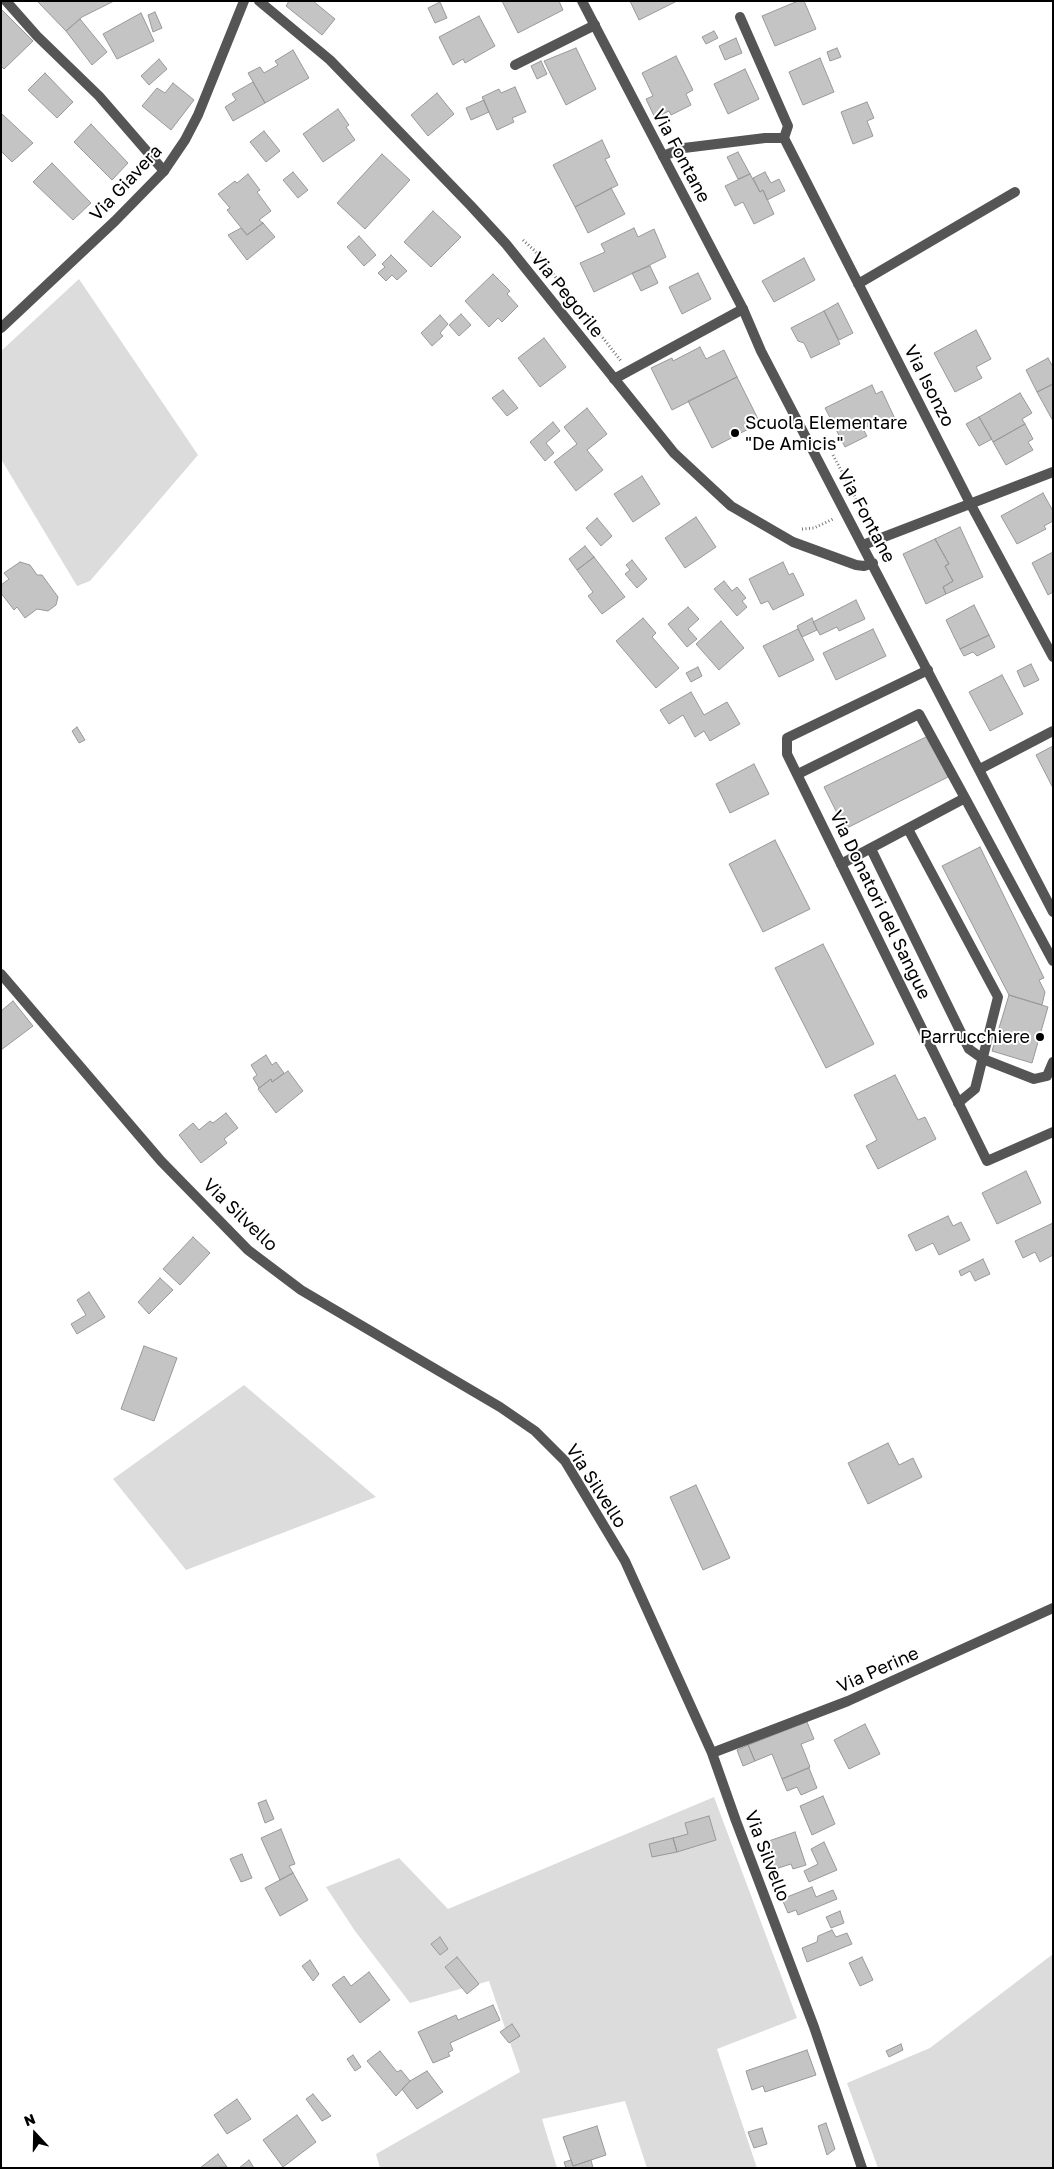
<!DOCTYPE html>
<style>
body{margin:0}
#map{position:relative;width:1054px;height:2169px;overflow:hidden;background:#fff;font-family:"Golos Text",sans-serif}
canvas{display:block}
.frame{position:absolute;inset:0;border:2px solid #000;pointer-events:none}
.north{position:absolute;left:10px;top:2109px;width:50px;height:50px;-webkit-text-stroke:4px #fff;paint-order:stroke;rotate:339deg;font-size:14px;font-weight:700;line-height:20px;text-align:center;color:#000}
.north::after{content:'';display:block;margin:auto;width:18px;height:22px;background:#000;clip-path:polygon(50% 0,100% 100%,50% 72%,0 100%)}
</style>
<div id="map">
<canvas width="1054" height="2169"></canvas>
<div class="frame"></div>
<div class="north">N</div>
</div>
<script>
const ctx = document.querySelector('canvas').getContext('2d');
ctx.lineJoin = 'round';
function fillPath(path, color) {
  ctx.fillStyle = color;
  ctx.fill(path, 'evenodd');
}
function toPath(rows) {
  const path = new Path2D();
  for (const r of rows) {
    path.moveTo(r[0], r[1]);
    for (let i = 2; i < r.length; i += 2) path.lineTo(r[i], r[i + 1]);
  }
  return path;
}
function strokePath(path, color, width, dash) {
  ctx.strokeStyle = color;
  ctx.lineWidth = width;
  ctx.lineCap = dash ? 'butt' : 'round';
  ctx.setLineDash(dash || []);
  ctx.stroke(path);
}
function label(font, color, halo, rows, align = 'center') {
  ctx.font = font + ' "Golos Text",sans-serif';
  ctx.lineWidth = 4;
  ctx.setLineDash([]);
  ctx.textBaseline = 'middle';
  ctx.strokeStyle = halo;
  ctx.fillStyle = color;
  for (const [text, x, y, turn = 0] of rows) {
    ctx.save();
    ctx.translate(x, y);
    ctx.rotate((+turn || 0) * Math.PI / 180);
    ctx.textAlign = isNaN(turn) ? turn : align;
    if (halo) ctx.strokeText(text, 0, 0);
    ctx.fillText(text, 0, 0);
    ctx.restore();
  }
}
const green = toPath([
 [79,279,198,455,90,581,77,586,1,459,1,351],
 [244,1385,376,1497,186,1570,113,1479],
 [714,1797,797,2018,717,2049,757,2168,647,2168,625,2101,542,2119,557,2168,380,2168,376,2154,520,2072,489,1981,410,2003,355,1931,326,1887,399,1858,448,1909],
 [1053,1954,1053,2168,878,2168,847,2083,930,2048]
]);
const building = toPath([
 [37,1,114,1,82,17,66,31,37,1],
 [289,1,313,1,335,19,322,35,286,6,289,1],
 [502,1,559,1,563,10,518,33,502,1],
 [630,1,677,1,639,20,630,1],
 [798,1,804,1,816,29,775,46,762,16,798,1],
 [440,2,447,18,435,23,428,8,440,2],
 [1,9,33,41,4,69,1,66,1,9],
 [155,12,162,28,153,32,148,15,155,12],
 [141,13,154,41,117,59,103,34,141,13],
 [479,16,495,46,465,63,463,59,453,65,439,37,479,16],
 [80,19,107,52,92,65,66,31,80,19],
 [714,31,718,38,706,44,702,37,714,31],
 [736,38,742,53,725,60,719,46,736,38],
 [576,48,596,89,566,105,544,61,576,48],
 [837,48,841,57,830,61,827,52,837,48],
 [293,50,309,78,265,103,248,73,260,67,264,73,278,65,275,61,293,50],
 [676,56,693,90,686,94,691,105,671,115,669,111,655,118,646,99,653,96,642,73,676,56],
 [820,58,834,92,803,105,789,72,820,58],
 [159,59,167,69,149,85,141,76,159,59],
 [541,61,547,74,537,79,531,66,541,61],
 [745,69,759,99,728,114,714,84,745,69],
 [45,73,73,102,57,118,28,90,45,73],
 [253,82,265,103,233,121,225,107,236,100,232,94,253,82],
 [173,83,194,100,171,130,142,106,157,88,165,93,173,83],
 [515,87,526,112,512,118,514,122,497,130,482,97,499,89,501,93,515,87],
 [437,93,454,114,428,136,411,115,437,93],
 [484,100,489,112,471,120,466,108,484,100],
 [867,102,874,118,867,121,873,136,853,144,841,112,867,102],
 [338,109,349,125,346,127,355,140,323,162,303,134,338,109],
 [1,113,33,143,12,162,1,151,1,113],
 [91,124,128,163,112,180,74,142,91,124],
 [264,131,280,151,266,162,250,142,264,131],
 [602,140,610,157,605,159,618,185,575,207,553,165,602,140],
 [738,152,750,174,738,179,727,157,738,152],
 [382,154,410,180,365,229,337,203,382,154],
 [52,163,91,203,73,220,33,182,52,163],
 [293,172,308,190,298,198,283,180,293,172],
 [765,172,771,183,779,179,785,191,767,200,763,190,760,192,753,178,765,172],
 [248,174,260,190,257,192,271,211,259,220,263,223,247,235,227,210,230,208,218,194,235,181,237,183,248,174],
 [750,174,760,192,763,190,774,214,754,224,743,202,735,206,725,186,750,174],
 [611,188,625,214,588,233,575,207,611,188],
 [433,211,461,237,431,267,404,242,433,211],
 [263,223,275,237,247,260,228,235,241,228,247,235,263,223],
 [634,228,638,237,654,229,666,257,594,292,580,263,605,252,601,244,634,228],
 [359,236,376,255,364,266,347,247,359,236],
 [391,255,407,271,397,280,392,275,386,281,378,273,385,267,382,264,391,255],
 [804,258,815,280,774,302,762,281,804,258],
 [650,266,658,283,641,291,632,273,650,266],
 [698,273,711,299,682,314,669,287,698,273],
 [493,274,510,291,507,294,518,306,502,322,498,318,489,327,465,301,493,274],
 [838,303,853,333,839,340,824,311,838,303],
 [824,311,840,344,811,358,804,343,798,341,791,328,824,311],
 [461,314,471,325,459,336,449,325,461,314],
 [440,315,448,324,440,333,443,336,432,346,421,333,440,315],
 [976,330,991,359,976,367,982,378,955,392,934,353,976,330],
 [544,338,566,367,540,387,518,358,544,338],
 [700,347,706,359,724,350,737,377,672,410,651,368,672,358,673,361,700,347],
 [1048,358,1053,367,1053,384,1037,392,1026,370,1048,358],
 [737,377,760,423,712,448,688,401,737,377],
 [1053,384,1053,421,1037,392,1053,384],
 [872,385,876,394,882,391,896,421,883,427,880,420,863,429,867,436,845,447,825,408,872,385],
 [503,390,518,408,507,416,492,398,503,390],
 [1020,393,1032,413,1022,419,1025,424,993,442,979,417,1020,393],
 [587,408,607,434,587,450,603,470,576,491,554,462,577,444,564,427,587,408],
 [979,417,992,439,979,446,966,424,979,417],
 [553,422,560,431,546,443,554,453,545,461,530,442,553,422],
 [1025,424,1033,439,1028,442,1033,450,1006,465,993,442,1025,424],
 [642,476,660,504,633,522,614,494,642,476],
 [1043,493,1053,511,1053,521,1044,526,1046,529,1017,544,1001,516,1043,493],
 [696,517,716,547,685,568,665,538,696,517],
 [597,518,612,536,601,546,586,528,597,518],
 [960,527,983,577,946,594,943,587,953,581,945,566,949,564,935,539,960,527],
 [935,539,949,564,945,566,953,581,943,587,946,594,926,604,903,554,935,539],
 [585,546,594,557,577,570,569,559,585,546],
 [1053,552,1053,592,1048,595,1032,563,1053,552],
 [594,557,625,597,602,614,588,596,593,592,577,570,594,557],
 [632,560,647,579,637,588,625,574,630,570,626,565,632,560],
 [20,562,30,565,37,575,42,575,58,597,56,605,48,611,37,609,25,618,17,607,14,610,1,593,1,585,9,579,4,573,20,562],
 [783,562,789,575,793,573,804,595,773,610,768,601,761,604,749,579,783,562],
 [724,581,732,591,737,587,746,598,742,601,747,607,737,616,714,589,724,581],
 [856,600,865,619,839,631,837,627,820,635,813,622,856,600],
 [974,605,989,635,960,649,946,620,974,605],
 [688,607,699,619,688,629,697,639,687,647,668,624,688,607],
 [643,618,656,633,652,637,679,668,656,688,616,641,643,618],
 [812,618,817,630,802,637,797,626,812,618],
 [721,621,744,648,719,670,696,644,721,621],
 [798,629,814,660,779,677,763,646,798,629],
 [873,629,886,656,836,680,823,653,873,629],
 [989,635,995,647,977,656,973,652,964,656,960,649,989,635],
 [1031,664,1039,680,1024,687,1017,671,1031,664],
 [698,667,702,676,691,682,686,673,698,667],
 [1002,675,1023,714,990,731,969,692,1002,675],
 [691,692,704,715,727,702,740,724,710,741,704,731,695,737,683,715,669,724,660,710,691,692],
 [77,727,85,740,79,743,72,731,77,727],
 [928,736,948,777,845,829,824,787,928,736],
 [1053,746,1053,788,1036,755,1053,746],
 [754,764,769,794,730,813,716,784,754,764],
 [775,840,810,909,763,932,729,864,775,840],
 [980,847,1044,978,1039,980,1045,992,1042,1005,1009,995,942,866,980,847],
 [823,944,874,1044,826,1068,775,968,823,944],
 [1009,995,1048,1007,1032,1063,992,1051,1009,995],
 [13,1001,33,1026,1,1050,1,1011,13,1001],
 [266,1055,272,1065,276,1062,284,1073,272,1082,271,1079,259,1088,253,1078,257,1075,251,1065,266,1055],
 [288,1071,303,1091,276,1113,258,1089,271,1079,272,1082,288,1071],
 [895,1075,918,1120,925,1117,936,1139,878,1169,866,1146,877,1140,854,1095,895,1075],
 [226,1113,238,1128,224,1139,227,1143,201,1163,179,1135,193,1123,199,1130,210,1121,213,1123,226,1113],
 [1026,1171,1041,1203,997,1224,982,1193,1026,1171],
 [948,1216,953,1226,961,1222,970,1240,939,1255,933,1243,916,1251,908,1235,948,1216],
 [1053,1223,1053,1255,1040,1262,1035,1252,1023,1258,1015,1241,1053,1223],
 [193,1237,210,1253,180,1285,163,1269,193,1237],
 [983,1259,990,1274,975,1281,970,1271,961,1276,959,1271,983,1259],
 [160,1278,173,1290,149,1314,138,1302,160,1278],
 [89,1292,105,1317,77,1334,71,1324,86,1315,77,1300,89,1292],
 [144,1346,177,1358,154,1421,121,1409,144,1346],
 [888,1443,899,1465,913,1458,922,1477,868,1504,848,1463,888,1443],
 [696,1485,730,1558,703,1570,670,1497,696,1485],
 [807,1722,814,1739,801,1744,810,1767,782,1779,772,1754,755,1761,748,1745,807,1722],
 [865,1724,880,1754,849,1769,834,1740,865,1724],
 [748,1745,755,1761,743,1766,737,1750,748,1745],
 [809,1768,817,1788,801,1795,797,1787,787,1791,782,1779,809,1768],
 [823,1796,835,1824,812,1835,800,1806,823,1796],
 [266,1800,274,1819,265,1823,258,1803,266,1800],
 [709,1816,716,1840,677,1852,673,1838,688,1834,685,1823,709,1816],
 [281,1829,295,1864,289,1866,293,1873,280,1880,261,1838,281,1829],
 [795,1832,806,1865,793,1869,791,1864,769,1871,760,1844,795,1832],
 [673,1838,677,1852,652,1857,649,1844,673,1838],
 [824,1842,837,1870,809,1882,804,1871,818,1864,811,1849,824,1842],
 [242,1854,252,1878,241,1882,230,1859,242,1854],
 [293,1873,308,1900,280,1916,265,1888,293,1873],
 [812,1887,816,1897,833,1890,837,1899,798,1915,796,1910,788,1913,782,1899,812,1887],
 [840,1911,844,1923,831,1928,826,1917,840,1911],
 [832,1930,836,1937,847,1933,852,1944,807,1962,802,1948,817,1942,818,1936,832,1930],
 [440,1937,448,1949,440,1955,431,1944,440,1937],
 [457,1957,479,1984,467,1994,445,1967,457,1957],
 [862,1957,873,1980,860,1986,849,1963,862,1957],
 [310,1960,319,1974,313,1981,302,1966,310,1960],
 [369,1972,390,2000,360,2023,332,1985,344,1976,351,1986,369,1972],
 [493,2005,500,2020,450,2043,453,2050,448,2053,450,2056,433,2063,418,2032,456,2015,458,2020,493,2005],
 [512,2024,520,2036,509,2043,500,2032,512,2024],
 [901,2044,903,2050,889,2057,886,2051,901,2044],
 [807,2050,816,2075,765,2092,763,2086,752,2090,746,2071,807,2050],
 [380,2051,397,2072,401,2070,410,2081,396,2096,367,2061,380,2051],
 [353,2055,361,2067,355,2071,347,2059,353,2055],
 [427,2071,443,2092,417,2109,402,2089,410,2081,427,2071],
 [313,2094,331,2116,322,2121,306,2099,313,2094],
 [237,2099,251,2119,227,2134,214,2115,237,2099],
 [297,2115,316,2142,283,2167,263,2140,297,2115],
 [826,2123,835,2149,827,2155,818,2126,826,2123],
 [597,2126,606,2155,573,2166,563,2137,597,2126],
 [762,2128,767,2144,754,2148,748,2132,762,2128],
 [218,2154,227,2167,200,2168,218,2154],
 [249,2160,254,2168,239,2168,249,2160],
 [571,2160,573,2166,591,2160,593,2168,566,2168,564,2162,571,2160]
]);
const path = toPath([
 [523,240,535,251,621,361],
 [833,455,871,527],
 [802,529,814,528,833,519]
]);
const service = toPath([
 [515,65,595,25],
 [614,379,743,309],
 [798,774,919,714,965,798,841,864],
 [965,798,1053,961],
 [908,829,998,997,975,1089,958,1103],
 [871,849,969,1049,983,1059,1034,1079,1047,1076,1053,1062]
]);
const minor = toPath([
 [6,1,37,36,99,96,164,171],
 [740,17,788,126,784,138,970,503,1053,657],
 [663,156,684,148,765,138,784,138],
 [858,284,1015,192],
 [863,545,1053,472],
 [928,670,787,738,787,754,987,1161,1053,1132],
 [980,769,1053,731],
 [1,974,161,1161,248,1250,301,1290,500,1407,535,1431,565,1461,625,1561,712,1753,736,1821,814,2027,862,2168],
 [712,1753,848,1701,1053,1608]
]);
const tertiary = toPath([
 [259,1,330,60,471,206,506,244,674,453,731,506,793,542,856,565,864,566,873,563],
 [582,1,743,309,761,351,1053,912],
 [1,328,115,221,164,171,185,140,198,115,244,1]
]);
const markers = [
 [735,433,5,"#000"],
 [1040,1037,5,"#000"]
];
const streetNames = [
 ["Via Fontane",681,156,62],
 ["Via Giavera",126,183,-47],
 ["Via Pegorile",567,295,51],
 ["Via Isonzo",929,386,63],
 ["Via Fontane",866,516,62],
 ["Via Donatori del Sangue",880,905,64],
 ["Via Silvello",240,1215,44],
 ["Via Silvello",596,1486,57],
 ["Via Perine",878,1670,-24],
 ["Via Silvello",767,1856,69]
];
const poiNames = [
 ["Scuola Elementare",745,423],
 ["\"De Amicis\"",745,444],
 ["Parrucchiere",1030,1037,"right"]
];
fillPath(green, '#dcdcdc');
fillPath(building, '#c4c4c4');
strokePath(building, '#999', 1);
strokePath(path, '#777', 3, [1, 2.5]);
strokePath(service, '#555', 10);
strokePath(minor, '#555', 10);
strokePath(tertiary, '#555', 10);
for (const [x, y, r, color] of markers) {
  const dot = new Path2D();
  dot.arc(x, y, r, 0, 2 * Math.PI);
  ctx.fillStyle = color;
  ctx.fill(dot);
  strokePath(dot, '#fff', 2);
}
label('18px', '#000', '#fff', streetNames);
label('18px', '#000', '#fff', poiNames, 'left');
</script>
